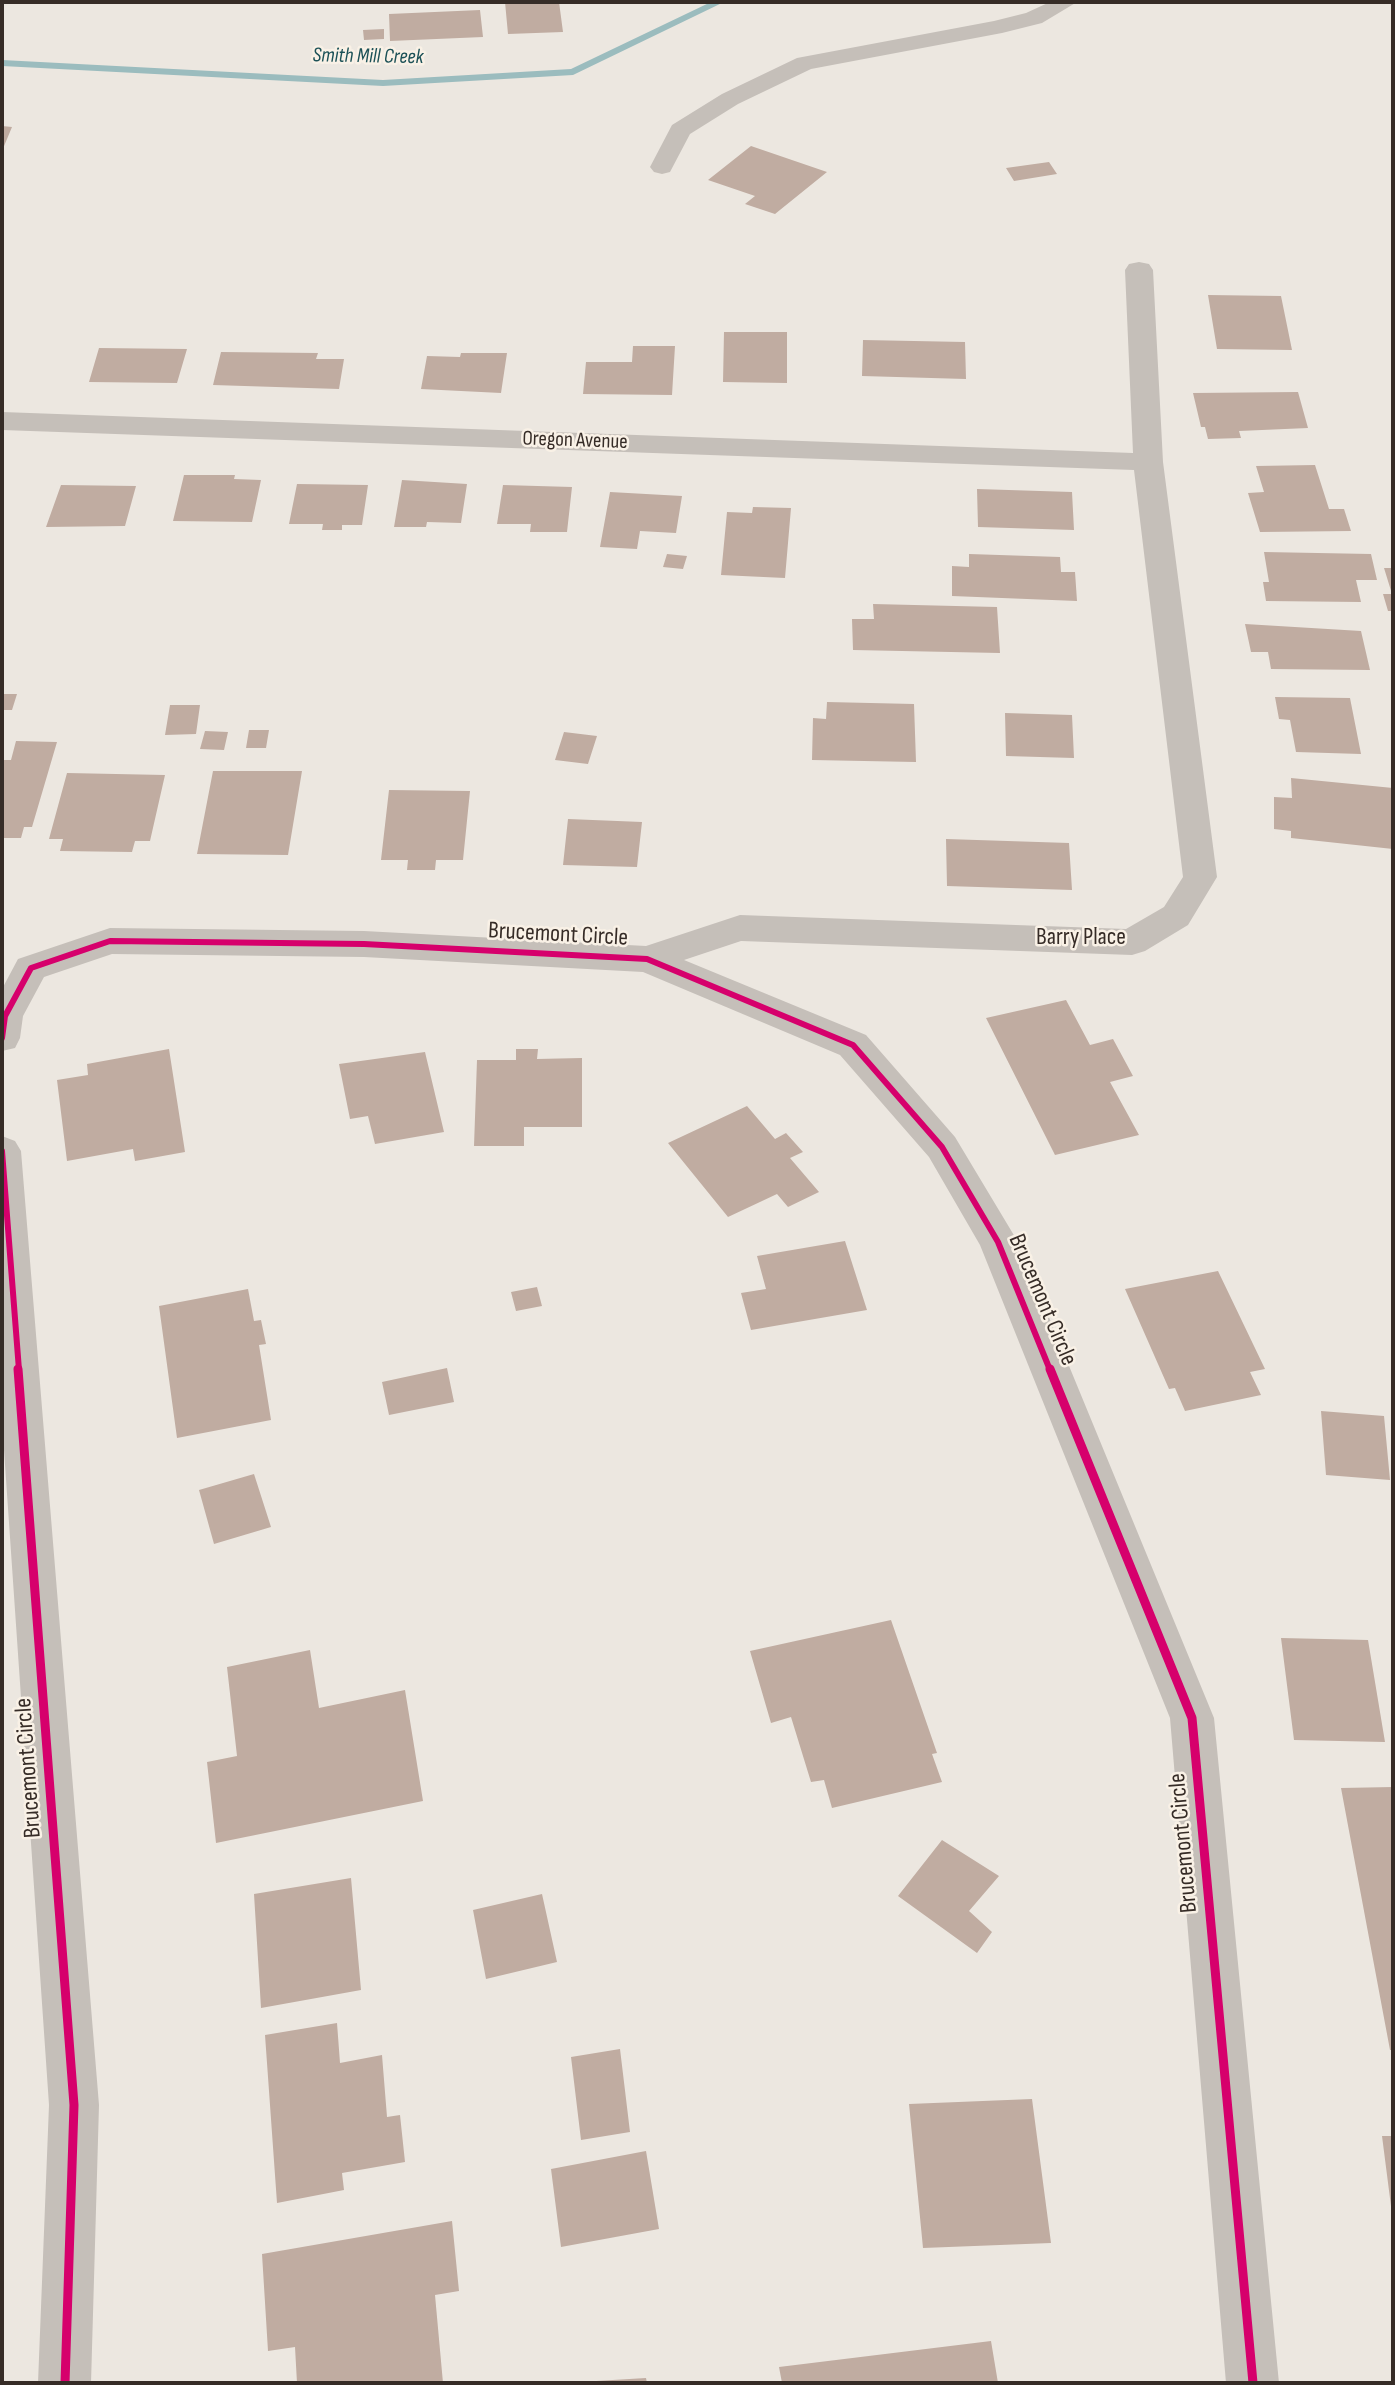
<!DOCTYPE html>
<style>
body{margin:0}
#map{position:relative;width:1395px;height:2385px;overflow:hidden;background:#ece7e0;font-family:"Sofia Sans Condensed",sans-serif}
canvas{display:block}
.frame{position:absolute;inset:0;border:4px solid #362c27;pointer-events:none}
</style>
<div id="map">
<canvas width="1395" height="2385"></canvas>
<div class="frame"></div>
</div>
<script>
const ctx = document.querySelector('canvas').getContext('2d');
ctx.lineJoin = 'round';
function toPath(rows) {
  const path = new Path2D();
  for (const r of rows) {
    path.moveTo(r[0], r[1]);
    for (let i = 2; i < r.length; i += 2) path.lineTo(r[i], r[i + 1]);
  }
  return path;
}
function fillPath(path, color) {
  ctx.fillStyle = color;
  ctx.fill(path, 'evenodd');
}
function strokePath(path, color, width, dash) {
  ctx.strokeStyle = color;
  ctx.lineWidth = width;
  ctx.lineCap = dash ? 'butt' : 'round';
  ctx.setLineDash(dash || []);
  ctx.stroke(path);
}
function label(font, color, halo, rows, align = 'center') {
  ctx.font = font + ' "Sofia Sans Condensed",sans-serif';
  ctx.lineWidth = 5;
  ctx.setLineDash([]);
  ctx.textBaseline = 'middle';
  ctx.strokeStyle = halo;
  ctx.fillStyle = color;
  for (const [text, x, y, turn = 0] of rows) {
    ctx.save();
    ctx.translate(x, y);
    ctx.rotate((+turn || 0) * Math.PI / 180);
    ctx.textAlign = isNaN(turn) ? turn : align;
    if (halo) ctx.strokeText(text, 0, 0);
    ctx.fillText(text, 0, 0);
    ctx.restore();
  }
}
const stream = toPath([
 [711,2,724,2,573,75,383,86,2,66,2,60,383,80,571,69,711,2]
]);
const building = toPath([
 [505,2,559,2,563,32,508,34],
 [480,10,483,37,390,41,389,14],
 [384,29,384,39,364,40,363,30],
 [2,126,12,127,2,151],
 [751,146,827,172,775,214,745,204,755,196,708,180],
 [1049,162,1057,174,1014,181,1006,168],
 [1208,295,1281,296,1292,350,1217,349],
 [724,332,787,332,787,383,723,382],
 [863,340,965,342,966,379,862,376],
 [633,346,675,346,672,395,583,394,586,362,632,362],
 [99,348,187,349,177,383,89,382],
 [221,352,318,353,316,359,344,359,339,389,213,385],
 [461,353,507,353,501,393,421,389,427,356,460,357],
 [1298,392,1308,428,1239,431,1241,438,1208,439,1205,427,1201,427,1193,393],
 [1315,465,1329,509,1344,509,1351,531,1260,532,1248,493,1264,492,1256,466],
 [184,475,235,475,234,479,261,480,252,522,173,521],
 [402,480,467,484,461,523,427,522,426,527,394,527],
 [297,484,368,485,362,525,342,525,342,530,322,530,323,524,289,524],
 [61,485,136,486,125,526,46,527],
 [503,485,572,487,567,532,530,532,531,524,497,524],
 [977,489,1072,492,1074,530,978,527],
 [610,492,682,496,676,533,640,531,637,549,600,547],
 [753,507,791,508,785,578,721,575,727,512,752,513],
 [1264,552,1371,554,1377,580,1356,580,1361,602,1266,601,1263,582,1269,582],
 [667,554,687,556,683,569,663,567],
 [969,554,1060,557,1061,572,1075,572,1077,601,952,596,952,566,969,567],
 [1384,568,1393,568,1393,611,1388,611,1383,594,1392,594],
 [873,604,997,607,1000,653,853,650,852,619,874,619],
 [1245,624,1361,631,1370,670,1271,669,1268,652,1251,652],
 [2,694,17,694,12,710,2,710],
 [1275,697,1350,698,1361,754,1296,752,1290,720,1279,719],
 [827,702,914,704,916,762,812,760,813,718,826,719],
 [170,705,200,705,196,734,165,735],
 [1005,713,1072,715,1074,758,1006,756],
 [249,730,269,730,266,748,246,748],
 [205,731,228,732,224,750,200,749],
 [564,732,597,736,588,764,555,760],
 [16,741,57,742,32,827,24,827,21,838,2,838,2,760,11,760],
 [213,771,302,771,288,855,197,854],
 [67,773,165,775,150,841,135,841,132,852,60,851,63,839,49,839],
 [1291,778,1393,788,1393,849,1291,838,1291,831,1274,829,1274,797,1292,798],
 [389,790,470,791,463,860,436,860,435,870,407,870,408,860,381,860],
 [568,819,642,822,637,867,563,865],
 [946,839,1069,843,1072,890,947,886],
 [1066,1000,1090,1045,1113,1039,1133,1076,1110,1082,1139,1135,1055,1155,986,1018],
 [169,1049,185,1152,135,1161,133,1149,67,1161,57,1080,88,1075,87,1064],
 [516,1049,538,1049,537,1059,582,1058,582,1127,524,1127,524,1146,474,1146,477,1060,516,1060],
 [425,1052,444,1132,375,1144,368,1116,350,1119,339,1064],
 [747,1106,775,1139,786,1133,803,1152,790,1158,819,1192,788,1207,777,1194,728,1217,668,1143],
 [845,1241,867,1310,751,1330,741,1293,766,1289,757,1256],
 [1218,1271,1265,1369,1250,1372,1261,1395,1185,1411,1175,1388,1169,1389,1125,1289],
 [537,1287,542,1306,516,1311,511,1292],
 [248,1289,254,1321,261,1320,266,1344,259,1345,271,1420,177,1438,159,1306],
 [447,1368,454,1402,389,1415,382,1382],
 [1321,1411,1384,1416,1390,1480,1326,1475],
 [254,1474,271,1527,214,1544,199,1490],
 [891,1620,937,1753,932,1754,942,1782,832,1808,824,1780,811,1782,791,1717,771,1723,750,1651],
 [1281,1638,1368,1640,1385,1742,1294,1740],
 [310,1650,319,1708,405,1690,423,1801,216,1843,207,1762,237,1756,227,1667],
 [1393,1787,1393,2050,1390,2050,1341,1788],
 [942,1840,999,1876,969,1911,992,1932,977,1953,898,1896],
 [351,1878,361,1990,261,2008,254,1894],
 [542,1894,557,1962,486,1979,473,1910],
 [337,2023,340,2063,382,2055,387,2117,400,2115,405,2162,342,2173,344,2190,277,2203,265,2035],
 [620,2049,630,2132,581,2140,571,2057],
 [1032,2099,1051,2243,923,2248,909,2104],
 [1382,2136,1393,2136,1393,2214,1392,2214],
 [646,2151,659,2229,561,2247,551,2169],
 [452,2221,459,2291,435,2295,443,2383,297,2383,295,2347,268,2351,262,2254],
 [991,2341,998,2383,782,2383,779,2367],
 [646,2378,647,2383,597,2383,596,2381]
]);
const lane = toPath([
 [1050,2,1077,2,1042,23,1002,33,811,69,738,104,690,134,670,172,662,174,654,172,650,167,672,125,722,94,797,58,994,21,1026,13,1050,2]
]);
const street = toPath([
 [1139,262,1149,264,1153,270,1163,462,1217,877,1188,925,1145,951,1132,955,741,941,684,960,866,1035,955,1137,1018,1242,1214,1718,1279,2383,1226,2383,1170,1718,980,1245,929,1157,840,1055,643,972,364,957,112,954,44,977,23,1016,20,1038,15,1048,2,1051,2,989,18,959,110,928,364,931,646,946,740,915,1126,929,1164,907,1183,877,1134,470,2,430,2,412,1133,453,1125,270,1129,264,1139,262],
 [2,1136,15,1141,21,1151,99,2105,91,2383,38,2383,49,2105,2,1421,2,1136]
]);
const cyclewayFar1 = toPath([
 [2,1038,5,1016,31,968,110,941,364,944,647,959,853,1045,942,1147,998,1242,1050,1370],
 [2,1151,19,1370]
]);
const cycleway = toPath([
 [18,1369,74,2105,65,2383],
 [1050,1369,1192,1718,1253,2383]
]);
const farWaternames = [
 ["Smith Mill Creek",368,57,1]
];
const farStreetnames = [
 ["Oregon Avenue",575,441,2]
];
const streetNames = [
 ["Brucemont Circle",558,935,3],
 ["Barry Place",1081,938],
 ["Brucemont Circle",1042,1300,67],
 ["Brucemont Circle",29,1768,-94],
 ["Brucemont Circle",1184,1843,-95]
];
fillPath(stream, '#9bbcbe');
fillPath(building, '#c0aca1');
fillPath(lane, '#c5bfb9');
fillPath(street, '#c5bfb9');
strokePath(cyclewayFar1, '#d6006c', 6);
strokePath(cycleway, '#d6006c', 9);
label('italic 21px', '#1c5157', '#f9f1e6', farWaternames);
label('21px', '#362c27', '#f9f1e6', farStreetnames);
label('24px', '#362c27', '#f9f1e6', streetNames);
</script>
